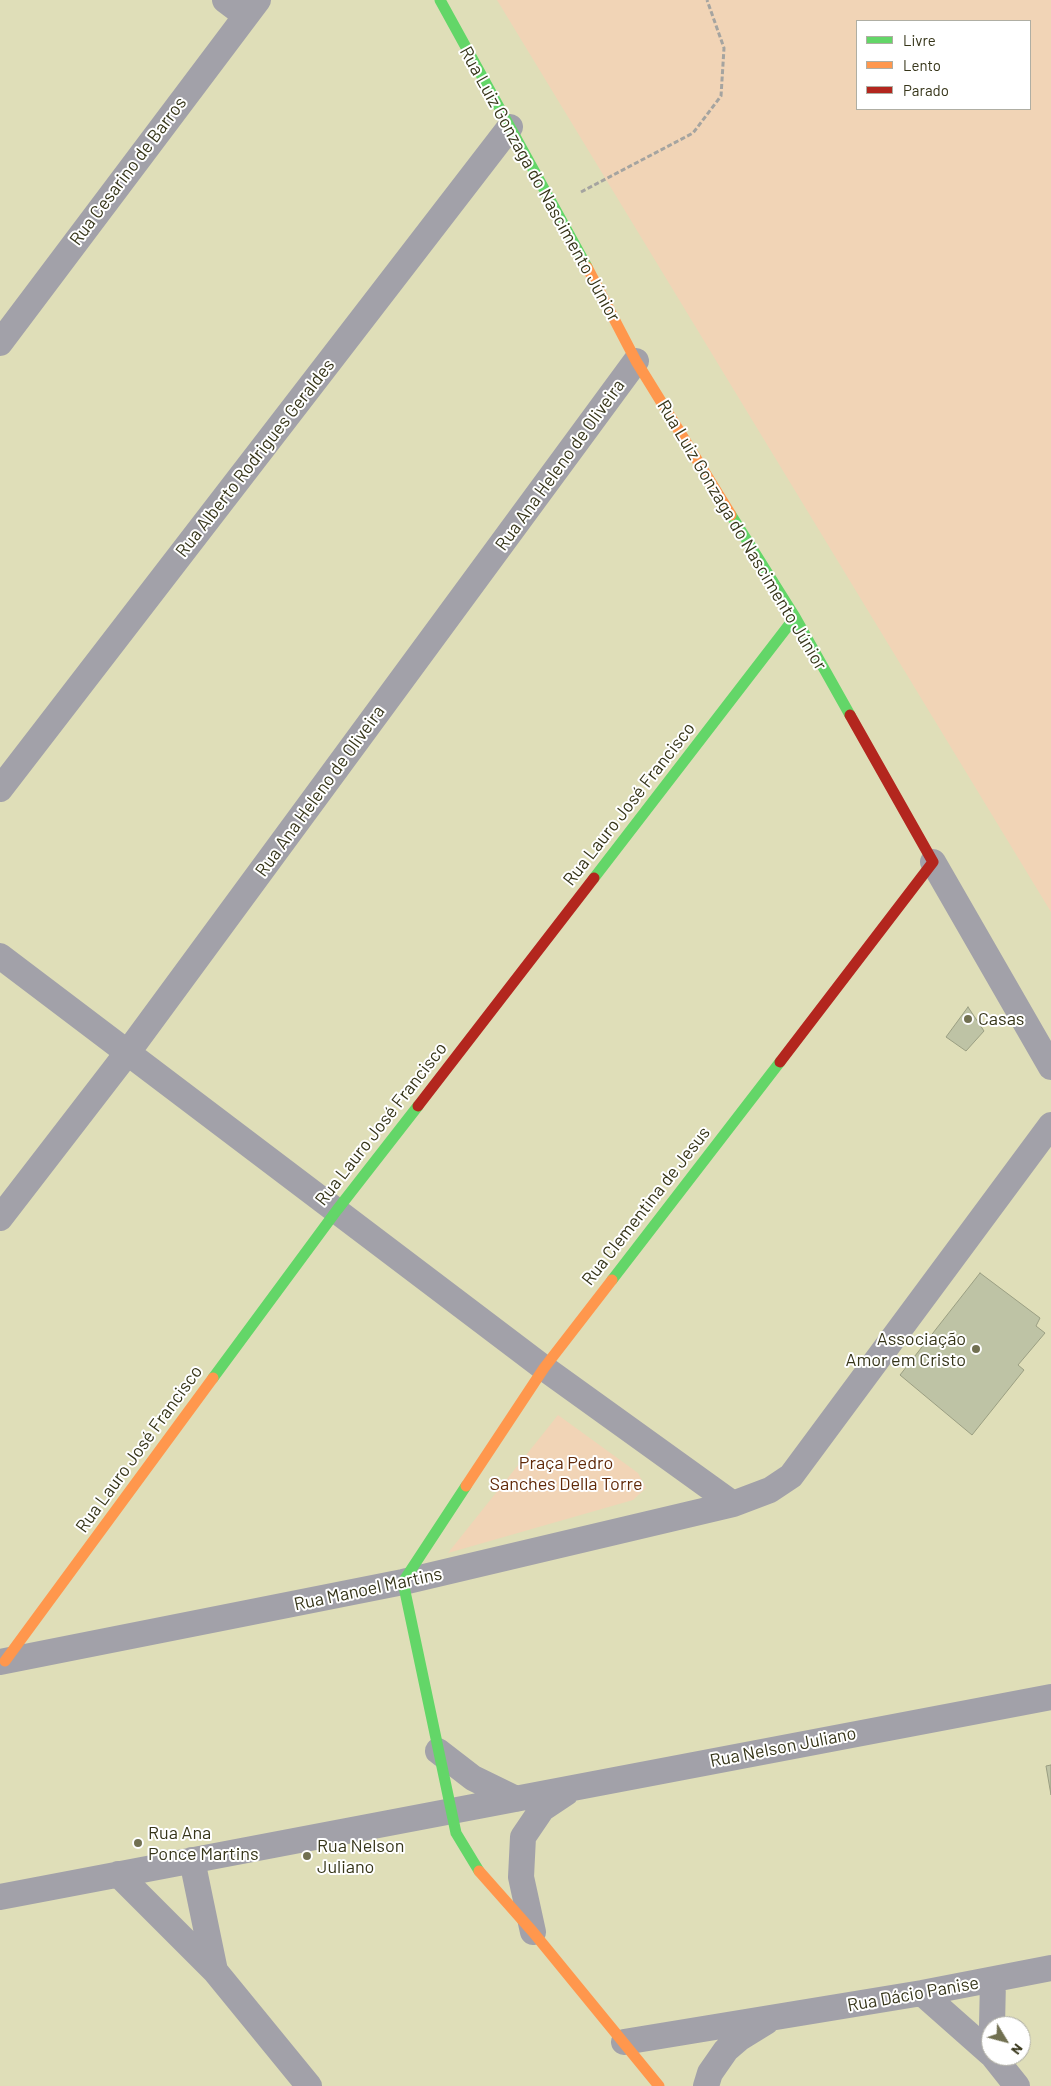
<!DOCTYPE html>
<meta charset="utf-8">
<style>
body{margin:0}
#map{position:relative;width:1051px;height:2086px;overflow:hidden;background:#dfdeb8;font-family:Barlow,sans-serif}
canvas{display:block}
.legend{position:absolute;left:856px;top:20px;width:175px;height:90px;box-sizing:border-box;background:#fff;border:1px solid #afaea3;margin:0;padding:6px 9px;list-style:none;font-size:15px;color:#363519}
.legend li{display:flex;align-items:center;gap:10px;height:25px}
.legend b{width:25px;border:1px solid #afaea3}
.north{position:absolute;left:981px;top:2016px;width:50px;height:50px;box-sizing:border-box;background:#fff;border:1px solid #afaea3;border-radius:50%;rotate:127deg;font-size:14px;font-weight:700;line-height:20px;text-align:center;color:#363519}
.north::after{content:'';display:block;margin:auto;width:18px;height:22px;background:#717051;clip-path:polygon(50% 0,100% 100%,50% 72%,0 100%)}
</style>
<div id="map">
<canvas width="1051" height="2086"></canvas>
<ul class="legend">
<li><b style="height:6px;background:#63d668"></b>Livre</li>
<li><b style="height:6px;background:#ff974d"></b>Lento</li>
<li><b style="height:6px;background:#b3261e"></b>Parado</li>
</ul>
<div class="north">N</div>
</div>
<script>
const ctx = document.querySelector('canvas').getContext('2d');
ctx.lineJoin = 'round';
function fillPath(path, color) {
  ctx.fillStyle = color;
  ctx.fill(path, 'evenodd');
}
function toPath(rows) {
  const path = new Path2D();
  for (const r of rows) {
    path.moveTo(r[0], r[1]);
    for (let i = 2; i < r.length; i += 2) path.lineTo(r[i], r[i + 1]);
  }
  return path;
}
function strokePath(path, color, width, dash) {
  ctx.strokeStyle = color;
  ctx.lineWidth = width;
  ctx.lineCap = dash ? 'butt' : 'round';
  ctx.setLineDash(dash || []);
  ctx.stroke(path);
}
function label(font, color, halo, rows, align = 'center') {
  ctx.font = font + ' Barlow,sans-serif';
  ctx.lineWidth = 4;
  ctx.setLineDash([]);
  ctx.textBaseline = 'middle';
  ctx.strokeStyle = halo;
  ctx.fillStyle = color;
  for (const [text, x, y, turn = 0] of rows) {
    ctx.save();
    ctx.translate(x, y);
    ctx.rotate((+turn || 0) * Math.PI / 180);
    ctx.textAlign = isNaN(turn) ? turn : align;
    if (halo) ctx.strokeText(text, 0, 0);
    ctx.fillText(text, 0, 0);
    ctx.restore();
  }
}
const green = toPath([
 [497,0,1051,0,1051,912],
 [857,21,1030,21,1030,109,857,109],
 [558,1415,638,1473,646,1488,633,1500,448,1553]
]);
const building = toPath([
 [968,1007,984,1031,966,1051,946,1037,968,1007],
 [980,1273,1040,1318,1036,1326,1045,1333,1018,1365,1024,1370,972,1435,900,1375,980,1273],
 [1051,1765,1051,1795,1046,1766,1051,1765]
]);
const path = toPath([
 [581,192,693,133,721,96,724,48,707,0]
]);
const street = toPath([
 [225,0,245,15],
 [0,343,258,0],
 [0,789,510,127],
 [933,862,1051,1067],
 [0,956,544,1368,733,1504],
 [0,1218,128,1052,636,361],
 [0,1662,403,1582,733,1504,770,1490,791,1476,1051,1125],
 [438,1751,473,1778,516,1799],
 [118,1874,215,1971,192,1860],
 [0,1897,1051,1697],
 [533,1932,521,1877,523,1837,542,1809,566,1793],
 [215,1971,309,2086],
 [922,1993,991,2054],
 [992,2026,993,1980],
 [624,2042,922,1993,1051,1968],
 [993,2056,1017,2086],
 [706,2086,710,2073,726,2050,740,2038,766,2022]
]);
const fast = toPath([
 [440,0,587,267],
 [731,515,795,617,850,715],
 [594,878,795,617],
 [612,1280,780,1062],
 [213,1378,337,1210,418,1106],
 [466,1486,403,1582,456,1833,479,1871]
]);
const slow = toPath([
 [587,267,636,361,731,515],
 [466,1486,544,1368,612,1280],
 [5,1661,213,1378],
 [479,1871,533,1932,659,2086]
]);
const jam = toPath([
 [780,1062,933,862,850,715],
 [418,1106,594,878]
]);
const markers = [
 [968,1019,5,"#717051"],
 [976,1349,5,"#717051"],
 [138,1843,5,"#717051"],
 [307,1856,5,"#717051"]
];
const streetNames = [
 ["Rua Cesarino de Barros",128,171,-53],
 ["Rua Luiz Gonzaga do Nascimento Júnior",540,184,61],
 ["Rua Alberto Rodrigues Geraldes",255,458,-52],
 ["Rua Ana Heleno de Oliveira",560,465,-54],
 ["Rua Luiz Gonzaga do Nascimento Júnior",742,535,59],
 ["Rua Ana Heleno de Oliveira",320,791,-54],
 ["Rua Lauro José Francisco",629,804,-52],
 ["Rua Lauro José Francisco",381,1124,-52],
 ["Rua Clementina de Jesus",646,1206,-52],
 ["Rua Lauro José Francisco",139,1449,-54],
 ["Rua Manoel Martins",368,1589,-12],
 ["Rua Nelson Juliano",783,1747,-11],
 ["Rua Dácio Panise",913,1994,-10]
];
const poiNames = [
 ["Casas",978,1019],
 ["Associação",966,1339,"right"],
 ["Amor em Cristo",966,1360,"right"],
 ["Rua Ana",148,1833],
 ["Ponce Martins",148,1854],
 ["Rua Nelson",317,1846],
 ["Juliano",317,1867]
];
const parkNames = [
 ["Praça Pedro",566,1463],
 ["Sanches Della Torre",566,1484]
];
fillPath(green, '#f1d4b6');
fillPath(building, '#bec3a5');
strokePath(building, '#9a9e82', 1);
strokePath(path, '#a5a4a0', 3, [5, 2.5]);
strokePath(street, '#a2a1a9', 26);
strokePath(fast, '#63d668', 11);
strokePath(slow, '#ff974d', 11);
strokePath(jam, '#b3261e', 11);
for (const [x, y, r, color] of markers) {
  const dot = new Path2D();
  dot.arc(x, y, r, 0, 2 * Math.PI);
  ctx.fillStyle = color;
  ctx.fill(dot);
  strokePath(dot, '#fff', 2);
}
label('18px', '#363519', '#fff', streetNames);
label('18px', '#363519', '#fff', poiNames, 'left');
label('18px', '#612a09', '#fff', parkNames);
</script>
